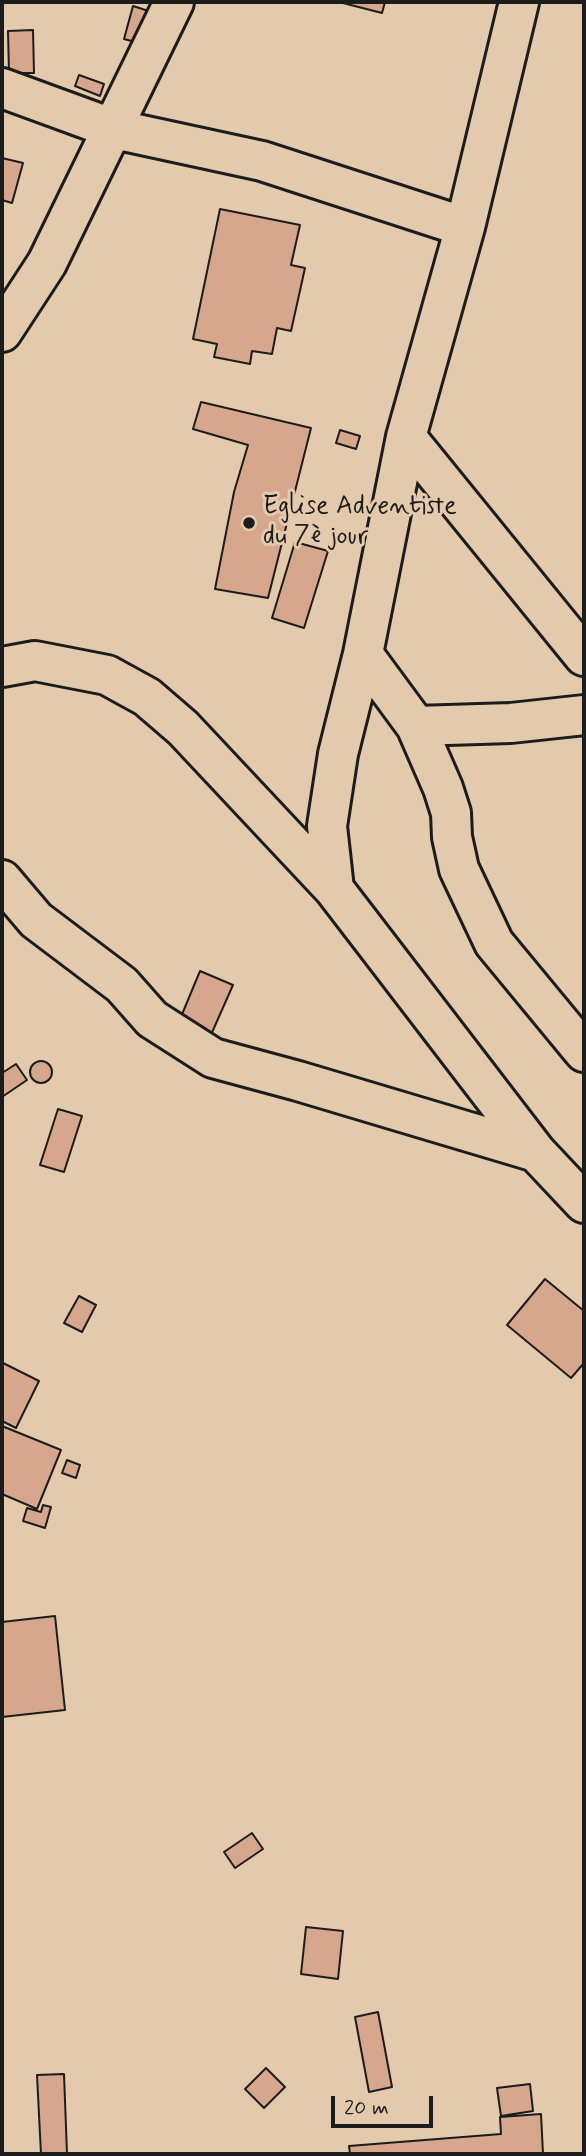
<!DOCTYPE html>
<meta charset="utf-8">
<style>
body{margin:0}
#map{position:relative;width:586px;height:2156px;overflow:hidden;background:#e4caac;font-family:Mynerve,sans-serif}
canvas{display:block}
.frame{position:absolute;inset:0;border:4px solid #1c1c1c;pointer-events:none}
.scale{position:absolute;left:331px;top:2096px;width:102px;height:32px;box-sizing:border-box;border:4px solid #1c1c1c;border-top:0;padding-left:9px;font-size:21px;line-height:24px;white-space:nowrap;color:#1c1c1c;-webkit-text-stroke:5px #e4caac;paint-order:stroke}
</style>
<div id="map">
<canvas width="586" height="2156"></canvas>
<div class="frame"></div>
<div class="scale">20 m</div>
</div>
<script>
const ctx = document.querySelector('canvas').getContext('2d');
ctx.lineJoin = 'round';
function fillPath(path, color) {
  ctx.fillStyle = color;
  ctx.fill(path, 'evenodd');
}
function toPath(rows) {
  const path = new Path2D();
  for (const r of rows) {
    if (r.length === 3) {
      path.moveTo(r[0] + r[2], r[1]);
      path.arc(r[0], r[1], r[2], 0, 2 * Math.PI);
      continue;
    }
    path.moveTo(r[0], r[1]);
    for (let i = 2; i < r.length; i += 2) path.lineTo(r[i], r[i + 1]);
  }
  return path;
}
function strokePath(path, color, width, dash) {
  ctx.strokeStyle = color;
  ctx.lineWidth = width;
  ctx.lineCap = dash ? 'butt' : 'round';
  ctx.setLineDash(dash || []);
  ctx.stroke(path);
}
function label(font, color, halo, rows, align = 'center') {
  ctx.font = font + ' Mynerve,sans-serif';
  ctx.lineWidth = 6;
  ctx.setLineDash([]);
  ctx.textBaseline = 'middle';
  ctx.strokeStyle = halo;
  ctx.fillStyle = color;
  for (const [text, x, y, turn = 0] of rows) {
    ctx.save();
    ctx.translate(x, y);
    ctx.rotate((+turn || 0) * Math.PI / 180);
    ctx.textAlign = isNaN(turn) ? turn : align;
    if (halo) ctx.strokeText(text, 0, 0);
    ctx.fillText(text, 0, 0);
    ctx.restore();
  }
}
const building = toPath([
 [339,2,385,2,382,13,339,2],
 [133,6,155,13,146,45,124,39,133,6],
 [33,30,34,73,9,73,8,31,33,30],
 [79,75,104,84,100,96,75,86,79,75],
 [2,158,23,163,12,203,2,200,2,158],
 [220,209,300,225,291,265,305,268,291,331,277,328,272,354,252,351,250,364,214,357,217,344,193,339,220,209],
 [201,402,311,428,268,598,215,589,234,492,248,445,193,429,201,402],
 [340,430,360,436,356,449,336,443,340,430],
 [295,542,328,551,304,628,272,618,295,542],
 [200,971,233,985,210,1037,178,1024,200,971],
 [41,1072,11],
 [16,1064,27,1080,2,1097,2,1073,16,1064],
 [58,1109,82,1116,64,1172,40,1165,58,1109],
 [545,1279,584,1311,584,1363,571,1378,507,1325,545,1279],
 [79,1296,96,1305,82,1332,64,1323,79,1296],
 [3,1363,39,1381,16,1428,2,1421,3,1363],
 [2,1426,61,1450,37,1509,2,1494,2,1426],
 [67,1460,80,1465,76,1478,62,1473,67,1460],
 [43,1505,51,1507,45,1528,23,1521,27,1508,41,1512,43,1505],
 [55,1616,65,1710,2,1717,2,1622,55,1616],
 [252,1833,263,1849,235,1868,224,1852,252,1833],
 [306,1927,343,1931,338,1979,301,1974,306,1927],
 [378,2012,392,2087,369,2092,355,2017,378,2012],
 [266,2068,285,2087,264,2108,245,2089,266,2068],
 [64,2074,67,2154,41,2154,37,2075,64,2074],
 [530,2084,533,2111,501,2116,497,2088,530,2084],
 [541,2114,543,2154,350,2154,349,2146,501,2134,500,2117,541,2114]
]);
const minor = toPath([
 [519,2,465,227,406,437,363,654,338,754,327,826,334,889,536,1152,584,1203],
 [2,88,114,129,262,161,465,227],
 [2,332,47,263,174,2],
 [406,437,584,656],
 [363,654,416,726,511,723,584,715],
 [2,667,35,661,107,675,147,697,183,728,334,889],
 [416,726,443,788,451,813,452,837,459,869,494,943,584,1052],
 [2,880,36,920,122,985,152,1019,213,1058,298,1081,536,1152]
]);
const markers = [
 [249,523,7,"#1c1c1c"]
];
const poiNames = [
 ["Eglise Adventiste",263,508],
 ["du 7è jour",263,538]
];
fillPath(building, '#d7a78d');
strokePath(building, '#1c1c1c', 2);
strokePath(minor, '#1c1c1c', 44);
strokePath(minor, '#e4caac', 38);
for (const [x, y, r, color] of markers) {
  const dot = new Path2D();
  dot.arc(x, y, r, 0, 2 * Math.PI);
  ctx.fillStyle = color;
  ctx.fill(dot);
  strokePath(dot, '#e4caac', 2.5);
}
label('26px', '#1c1c1c', '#e4caac', poiNames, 'left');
</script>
